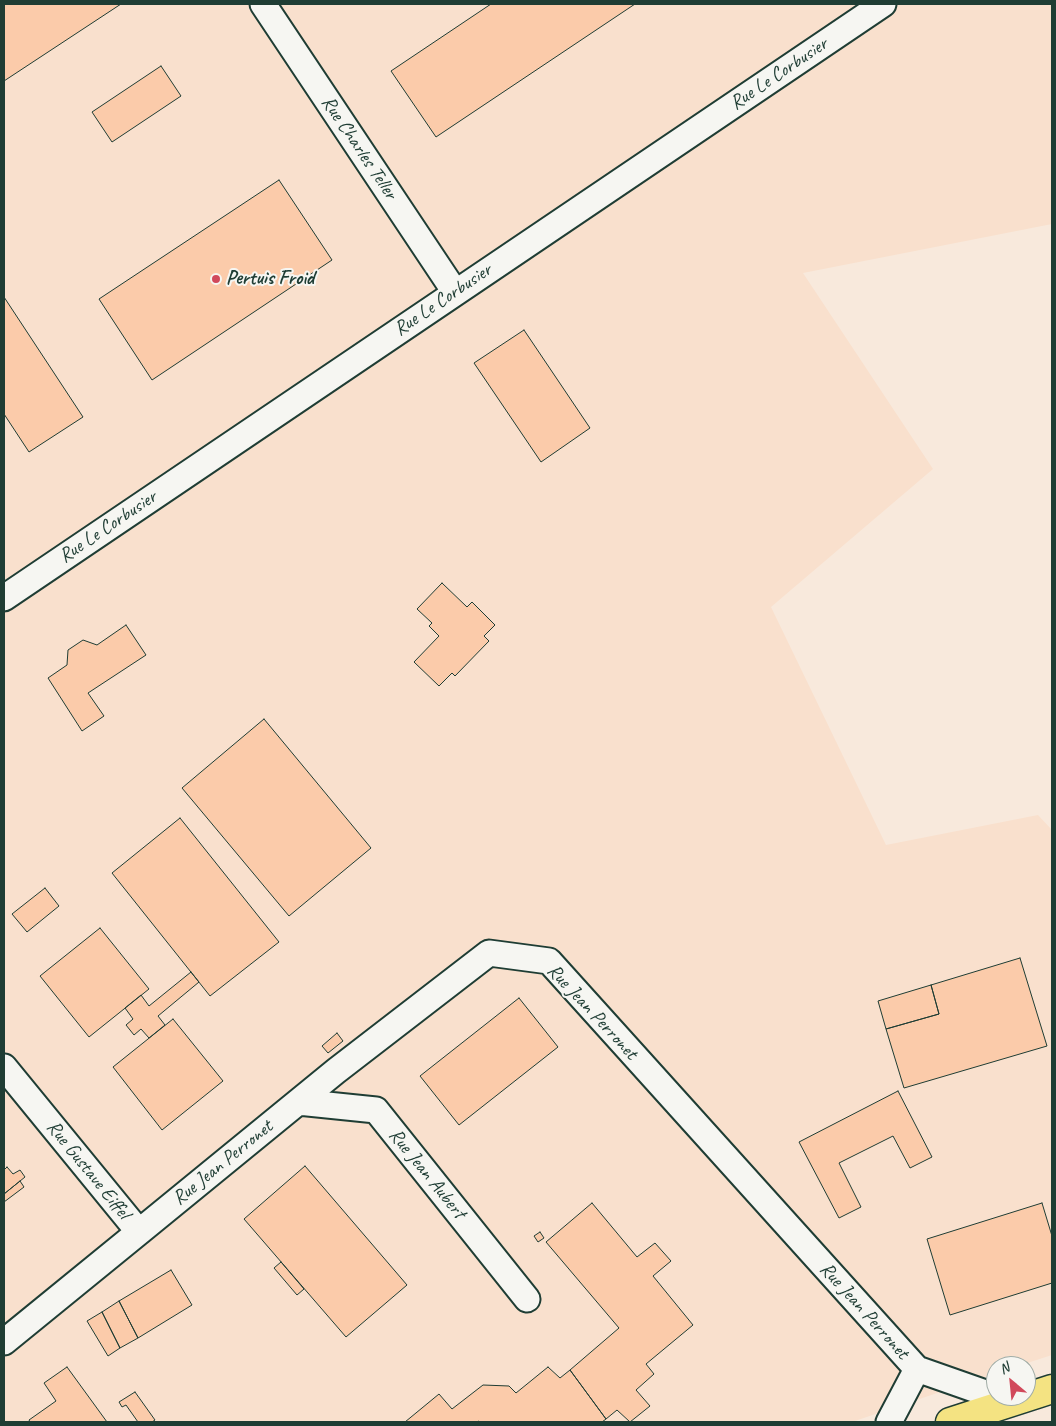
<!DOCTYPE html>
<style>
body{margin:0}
#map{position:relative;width:1056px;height:1426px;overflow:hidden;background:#f8e9dc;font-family:Caveat,sans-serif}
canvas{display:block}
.frame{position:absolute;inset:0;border:5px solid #1f3d34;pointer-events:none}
.north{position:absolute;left:986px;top:1356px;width:50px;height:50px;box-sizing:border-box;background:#f6f6f2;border:1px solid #a0aca6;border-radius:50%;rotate:332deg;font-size:14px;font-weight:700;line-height:20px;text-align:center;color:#1f3d34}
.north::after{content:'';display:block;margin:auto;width:18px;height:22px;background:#d1495b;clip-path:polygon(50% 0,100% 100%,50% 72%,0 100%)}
</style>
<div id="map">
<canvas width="1056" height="1426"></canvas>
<div class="frame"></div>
<div class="north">N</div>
</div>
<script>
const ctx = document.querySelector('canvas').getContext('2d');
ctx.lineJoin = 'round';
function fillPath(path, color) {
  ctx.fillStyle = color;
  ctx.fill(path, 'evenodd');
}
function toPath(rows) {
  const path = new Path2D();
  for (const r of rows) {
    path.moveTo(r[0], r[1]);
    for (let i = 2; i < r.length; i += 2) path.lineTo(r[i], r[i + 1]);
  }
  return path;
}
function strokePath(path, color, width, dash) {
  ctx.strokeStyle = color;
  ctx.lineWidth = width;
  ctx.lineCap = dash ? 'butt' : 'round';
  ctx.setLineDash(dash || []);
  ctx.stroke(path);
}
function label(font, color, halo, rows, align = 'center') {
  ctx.font = font + ' Caveat,sans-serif';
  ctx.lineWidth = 4;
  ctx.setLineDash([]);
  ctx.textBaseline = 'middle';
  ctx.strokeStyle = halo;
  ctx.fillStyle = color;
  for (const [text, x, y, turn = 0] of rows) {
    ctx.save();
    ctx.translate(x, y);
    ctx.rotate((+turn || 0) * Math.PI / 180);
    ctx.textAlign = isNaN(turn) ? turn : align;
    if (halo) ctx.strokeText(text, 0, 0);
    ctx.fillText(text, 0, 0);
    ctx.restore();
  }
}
const built = toPath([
 [4,4,1052,4,1052,224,803,273,933,469,771,607,886,845,1038,815,1052,830,1052,1355,1018,1366,996,1366,996,1373,852,1422,4,1422]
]);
const building = toPath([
 [4,4,121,4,4,81,4,4],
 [491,4,635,4,436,137,391,71,491,4],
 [161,66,181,96,112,142,92,112,161,66],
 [279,180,332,260,152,380,99,299,279,180],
 [4,297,83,417,29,452,4,414,4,297],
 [524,330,590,428,541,462,474,363,524,330],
 [442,583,467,607,472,602,495,625,484,636,489,641,455,676,452,673,439,686,414,662,439,636,429,626,432,623,417,609,442,583],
 [126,625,146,655,88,693,104,716,82,731,48,678,67,665,68,650,83,640,97,645,126,625],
 [264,719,371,848,289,916,182,788,264,719],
 [180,818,279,942,210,996,112,873,180,818],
 [45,888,59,906,27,932,12,914,45,888],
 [100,928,149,989,89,1037,40,976,100,928],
 [1020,958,1047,1046,904,1088,886,1029,939,1014,931,985,1020,958],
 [191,972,199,982,158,1016,165,1025,149,1038,141,1029,134,1035,126,1025,133,1019,125,1008,141,995,149,1006,191,972],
 [931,985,939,1014,886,1029,878,1001,931,985],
 [519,998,558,1047,459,1125,420,1076,519,998],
 [173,1019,223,1081,162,1130,113,1067,173,1019],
 [337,1033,343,1041,328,1053,322,1046,337,1033],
 [898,1091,932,1157,910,1168,893,1136,839,1163,861,1207,839,1218,799,1142,898,1091],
 [305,1166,407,1285,346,1337,244,1219,305,1166],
 [7,1167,13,1174,20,1170,25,1177,4,1194,4,1170,7,1167],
 [20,1181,24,1187,4,1202,4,1194,20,1181],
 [592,1203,637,1257,655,1243,671,1261,653,1276,693,1325,646,1364,654,1374,636,1390,650,1406,630,1422,617,1410,606,1419,570,1370,619,1328,546,1242,592,1203],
 [1042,1203,1052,1236,1052,1283,950,1315,927,1239,1042,1203],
 [540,1232,544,1238,538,1242,534,1236,540,1232],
 [281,1262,304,1289,297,1295,274,1268,281,1262],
 [171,1270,192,1305,138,1338,119,1301,171,1270],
 [119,1301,138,1338,120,1348,102,1312,119,1301],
 [102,1312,120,1348,108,1356,87,1321,102,1312],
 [67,1367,107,1422,30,1422,29,1420,56,1401,44,1383,67,1367],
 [548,1367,560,1378,570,1370,606,1419,602,1422,480,1422,479,1421,477,1422,405,1422,439,1394,452,1409,483,1385,509,1386,516,1393,548,1367],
 [135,1392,155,1420,152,1422,138,1422,126,1405,122,1407,119,1402,135,1392]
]);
const minor = toPath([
 [263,4,455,292],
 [4,598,883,4],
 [4,1067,139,1232,4,1342],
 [298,1102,376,1110,527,1299],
 [139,1232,336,1071,489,953,549,961,917,1369,1011,1402],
 [889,1422,917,1369]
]);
const primary = toPath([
 [950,1422,1052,1389]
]);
const markers = [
 [216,279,5,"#d1495b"]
];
const streetNames = [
 ["Rue Le Corbusier",779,74,-34],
 ["Rue Charles Teller",359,148,56],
 ["Rue Le Corbusier",443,300,-34],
 ["Rue Le Corbusier",108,527,-34],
 ["Rue Jean Perronet",592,1012,47],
 ["Rue Jean Perronet",223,1163,-39],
 ["Rue Gustave Eiffel",88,1170,51],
 ["Rue Jean Aubert",427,1174,51],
 ["Rue Jean Perronet",864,1311,48]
];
const poiNames = [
 ["Pertuis Froid",226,279]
];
fillPath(built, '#f9e0cd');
fillPath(building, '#fbcbaa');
strokePath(building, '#1f3d34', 1);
strokePath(minor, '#1f3d34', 29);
strokePath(primary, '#1f3d34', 31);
strokePath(minor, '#f6f6f2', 25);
strokePath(primary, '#f4e382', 28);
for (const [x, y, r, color] of markers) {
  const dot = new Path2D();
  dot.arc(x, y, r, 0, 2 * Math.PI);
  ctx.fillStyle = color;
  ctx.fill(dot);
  strokePath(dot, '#f6f6f2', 2);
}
label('20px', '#1f3d34', '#f6f6f2', streetNames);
label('bold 20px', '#1f3d34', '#f6f6f2', poiNames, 'left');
</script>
